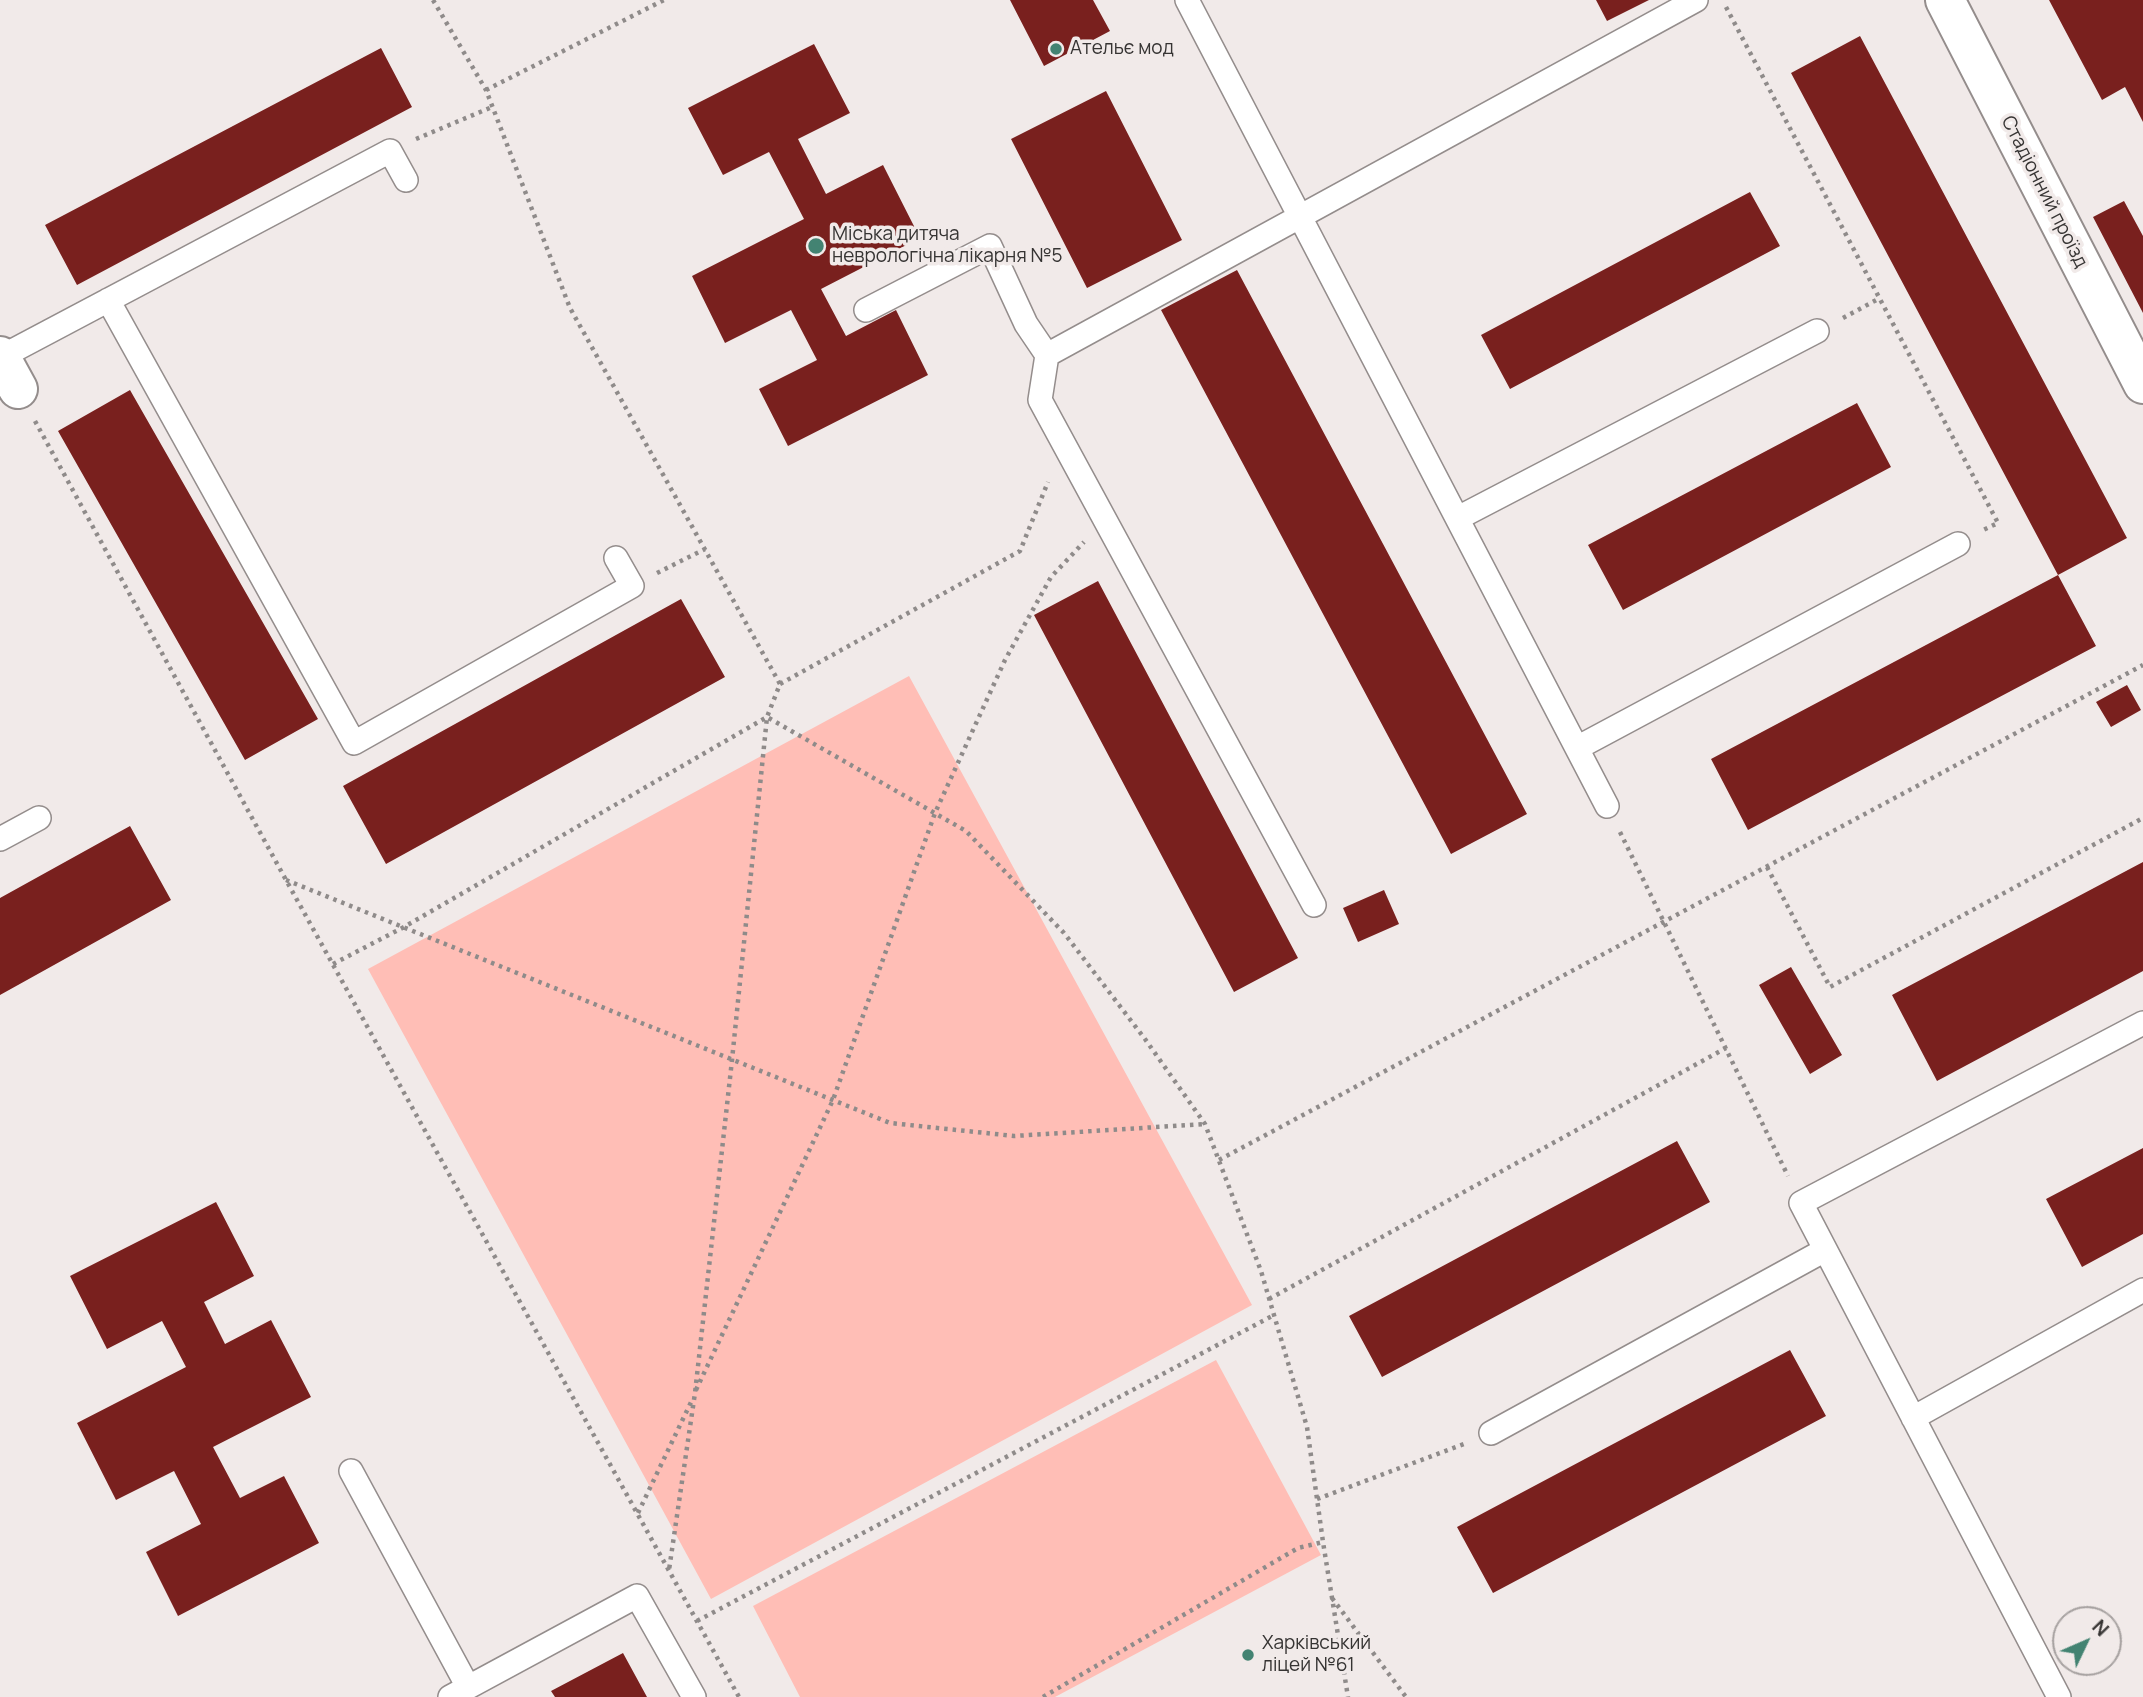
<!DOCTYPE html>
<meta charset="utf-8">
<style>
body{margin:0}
#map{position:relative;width:2143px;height:1697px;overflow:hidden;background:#f1eae9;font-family:Manrope,sans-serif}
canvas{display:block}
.north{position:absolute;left:2052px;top:1606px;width:70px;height:70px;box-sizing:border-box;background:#f1eae9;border:2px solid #a6a1a0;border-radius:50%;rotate:46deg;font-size:19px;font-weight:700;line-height:28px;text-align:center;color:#363433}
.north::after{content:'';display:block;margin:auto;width:24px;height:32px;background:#438372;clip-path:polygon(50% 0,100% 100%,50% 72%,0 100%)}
</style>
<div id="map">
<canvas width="2143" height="1697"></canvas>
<div class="north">N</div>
</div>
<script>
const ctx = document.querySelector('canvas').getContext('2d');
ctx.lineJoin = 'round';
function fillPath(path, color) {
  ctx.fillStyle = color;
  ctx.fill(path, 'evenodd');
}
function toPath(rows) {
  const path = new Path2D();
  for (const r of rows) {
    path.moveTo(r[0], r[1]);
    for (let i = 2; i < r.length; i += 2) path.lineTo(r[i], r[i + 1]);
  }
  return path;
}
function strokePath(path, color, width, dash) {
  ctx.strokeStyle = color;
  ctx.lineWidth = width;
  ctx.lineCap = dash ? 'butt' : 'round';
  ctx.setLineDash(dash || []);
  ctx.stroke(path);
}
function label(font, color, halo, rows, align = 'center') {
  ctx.font = font + ' Manrope,sans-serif';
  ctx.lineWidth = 7;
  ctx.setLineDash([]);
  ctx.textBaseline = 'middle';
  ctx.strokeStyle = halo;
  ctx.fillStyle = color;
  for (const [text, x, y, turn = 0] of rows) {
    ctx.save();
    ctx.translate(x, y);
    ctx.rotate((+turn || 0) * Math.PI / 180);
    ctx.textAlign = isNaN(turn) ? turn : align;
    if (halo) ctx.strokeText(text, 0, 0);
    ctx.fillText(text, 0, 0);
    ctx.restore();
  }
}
const green = toPath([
 [909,676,1252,1305,711,1599,368,969],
 [1216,1360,1321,1555,1055,1697,800,1697,753,1606]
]);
const building = toPath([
 [1010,0,1093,0,1110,31,1044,66],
 [1596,0,1649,0,1607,21],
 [2049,0,2143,0,2143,122,2125,87,2102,100],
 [1860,36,2127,538,2058,575,1791,73],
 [814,44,850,113,798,139,826,194,883,165,920,238,821,289,846,336,896,310,928,375,788,446,759,389,817,360,791,310,725,343,692,276,804,219,769,152,723,175,688,108],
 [381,48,412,107,77,285,45,225],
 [1106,91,1182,240,1087,288,1011,139],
 [1750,192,1780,246,1510,389,1481,335],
 [2124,201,2143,236,2143,313,2093,217],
 [1237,270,1527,814,1451,854,1161,310],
 [130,390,318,719,245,760,58,431],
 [1857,403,1891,467,1623,610,1588,545],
 [2058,575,2096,646,1748,830,1711,759],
 [1098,581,1298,958,1234,992,1034,615],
 [681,599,725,677,386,864,343,786],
 [2127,685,2141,710,2111,727,2096,702],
 [130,826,171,900,0,995,0,898],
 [2143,862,2143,971,1937,1081,1892,995],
 [1384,890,1399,924,1358,942,1343,908],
 [1791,967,1842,1055,1810,1074,1759,985],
 [1677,1141,1710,1202,1382,1377,1349,1316],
 [2143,1148,2143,1234,2082,1267,2046,1199],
 [216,1202,254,1276,204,1302,225,1344,271,1320,311,1397,213,1447,240,1498,284,1476,319,1543,178,1616,146,1552,201,1524,174,1471,116,1500,77,1423,186,1367,162,1321,107,1349,70,1276],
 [1790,1350,1826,1416,1493,1593,1457,1527],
 [623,1653,647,1697,555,1697,551,1691]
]);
const path = toPath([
 [433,0,486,90,570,308,780,684,767,717,732,1060,695,1393,669,1570],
 [1726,7,1998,523,1983,530],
 [486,90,664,0],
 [416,139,492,107],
 [1843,318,1880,298],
 [35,421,286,880,739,1697],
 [657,573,705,549],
 [780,684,1020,551,1048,482],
 [1620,832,1788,1176],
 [1767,867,1830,987,2143,818],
 [286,880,890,1123,1014,1136,1205,1124],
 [333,964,404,927,767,717,966,831,1064,933,1145,1039,1205,1124,1261,1271,1307,1427,1323,1542,1348,1697],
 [1219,1160,2143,665],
 [1269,1299,1726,1048],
 [696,1390,833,1100,935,813,1005,660,1051,577,1084,542],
 [1317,1499,1464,1444],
 [638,1513,693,1398],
 [1332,1598,1406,1697],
 [697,1621,1274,1315],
 [1043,1697,1298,1548,1323,1542]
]);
const lane = toPath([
 [1187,0,1607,806],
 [108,300,354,743,632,586,616,558],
 [866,310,990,246,1026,324,1047,355],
 [1,357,390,151,406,180],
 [1458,518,1817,331],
 [1577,748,1958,544],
 [0,839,39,818],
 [1314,905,1040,400,1047,355,1696,0],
 [1913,1418,2143,1290],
 [1491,1433,1825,1250],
 [351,1471,468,1687],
 [450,1697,637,1596,694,1697],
 [2059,1697,1801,1203,2143,1023]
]);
const street = toPath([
 [1945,0,2143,384],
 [0,356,18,389]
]);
const markers = [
 [1056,49,7,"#438372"],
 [816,246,9,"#438372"],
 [1248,1655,7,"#438372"]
];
const poiNames = [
 ["Ательє мод",1070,49],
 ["Міська дитяча",832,235],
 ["неврологічна лікарня №5",832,257],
 ["Харківський",1262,1644],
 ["ліцей №61",1262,1666]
];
const streetNames = [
 ["Стадіонний проїзд",2044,192,63]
];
fillPath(green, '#ffbeb6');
fillPath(building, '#79201e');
strokePath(lane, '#948d8c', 26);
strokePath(street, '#948d8c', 42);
strokePath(path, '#8f8b8a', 4.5, [3.5, 5]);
strokePath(lane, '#fff', 23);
strokePath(street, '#fff', 38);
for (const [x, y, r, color] of markers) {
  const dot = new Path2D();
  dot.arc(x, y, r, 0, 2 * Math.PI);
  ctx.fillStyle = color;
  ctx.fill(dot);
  strokePath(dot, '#f1eae9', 2.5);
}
label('19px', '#363433', '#f1eae9', poiNames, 'left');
label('19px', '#363433', '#f1eae9', streetNames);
</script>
